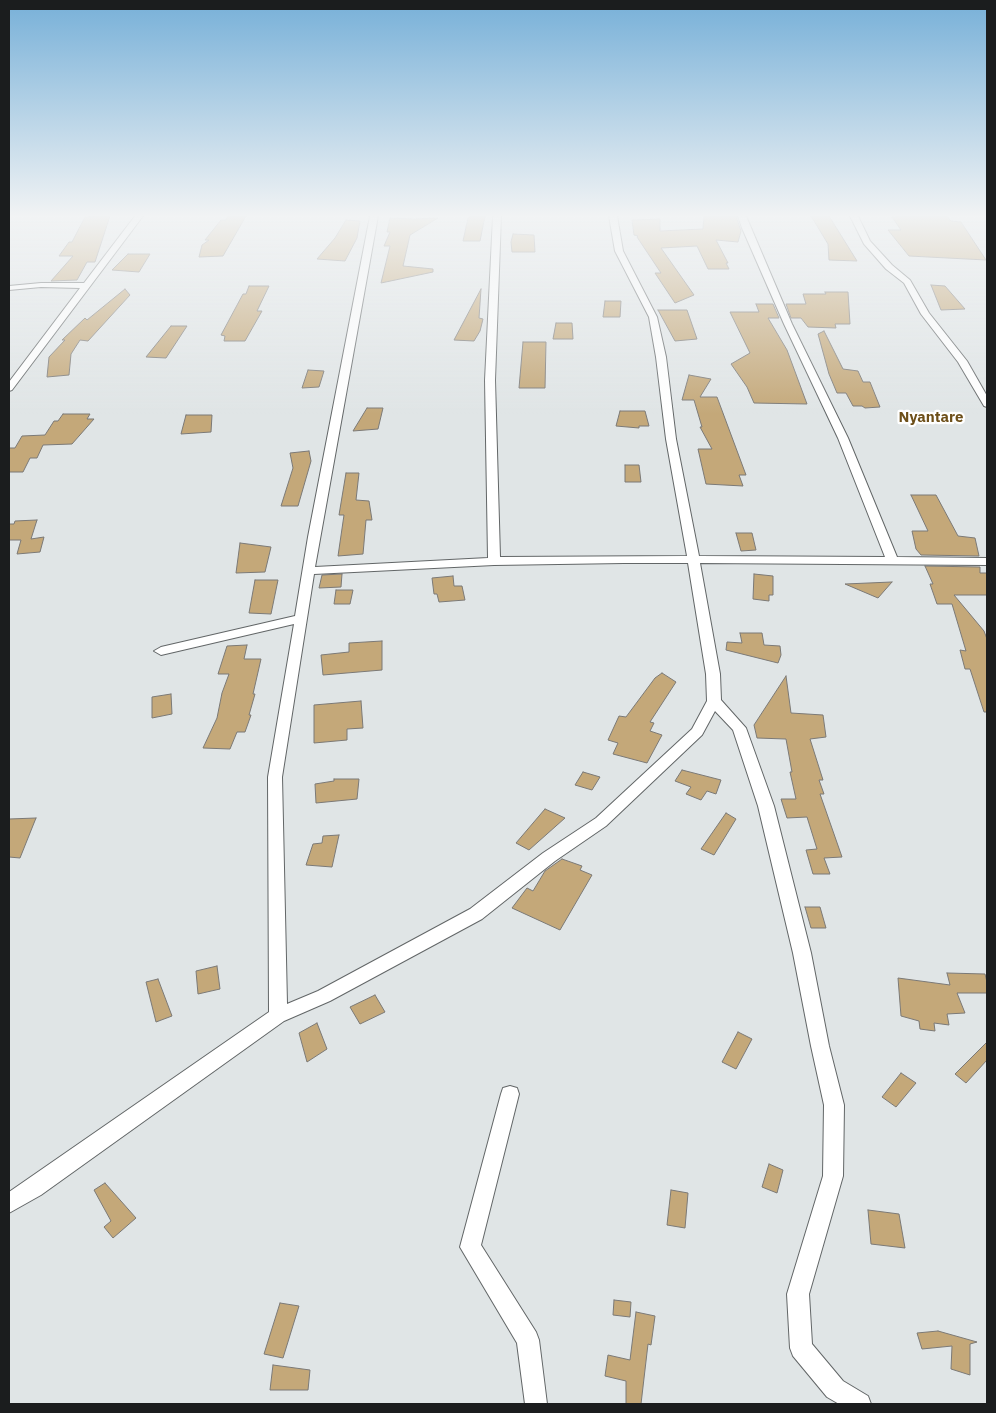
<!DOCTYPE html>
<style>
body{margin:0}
#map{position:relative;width:996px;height:1413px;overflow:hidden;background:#e0e5e6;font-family:"IBM Plex Sans",sans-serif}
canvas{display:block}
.frame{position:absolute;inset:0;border:10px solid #1b1d1e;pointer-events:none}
</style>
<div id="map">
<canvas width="996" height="1413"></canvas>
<div class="frame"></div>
</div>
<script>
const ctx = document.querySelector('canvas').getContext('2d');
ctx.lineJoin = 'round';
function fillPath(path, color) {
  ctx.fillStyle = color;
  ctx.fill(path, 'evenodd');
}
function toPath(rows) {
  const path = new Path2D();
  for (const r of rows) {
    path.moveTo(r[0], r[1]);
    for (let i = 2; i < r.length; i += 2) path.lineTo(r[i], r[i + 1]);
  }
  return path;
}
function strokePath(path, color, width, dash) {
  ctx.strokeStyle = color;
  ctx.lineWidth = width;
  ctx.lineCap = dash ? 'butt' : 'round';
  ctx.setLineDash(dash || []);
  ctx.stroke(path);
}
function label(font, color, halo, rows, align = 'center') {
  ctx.font = font + ' "IBM Plex Sans",sans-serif';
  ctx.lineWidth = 4.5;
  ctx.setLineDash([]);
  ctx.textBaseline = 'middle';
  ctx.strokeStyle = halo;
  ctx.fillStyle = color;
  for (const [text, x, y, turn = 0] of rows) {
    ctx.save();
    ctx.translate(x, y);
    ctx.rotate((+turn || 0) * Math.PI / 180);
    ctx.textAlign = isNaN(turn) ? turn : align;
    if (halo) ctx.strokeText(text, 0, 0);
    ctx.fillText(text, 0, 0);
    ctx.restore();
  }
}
const building = toPath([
 [110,216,95,262,87,262,77,280,51,281,73,256,59,256,69,242,72,242,85,217,110,216],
 [228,216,246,216,223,256,199,257,202,245,209,240,205,240,221,220,226,220,228,216],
 [472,216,485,216,480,241,463,241,468,218,472,216],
 [704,216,736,216,741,231,738,242,716,240,728,263,726,263,729,269,708,269,697,246,661,248,694,295,675,303,655,273,661,273,637,237,638,236,634,235,632,220,660,219,660,231,703,229,704,216],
 [811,216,829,216,857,261,829,260,828,244,811,216],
 [896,216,947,216,951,221,961,222,986,260,909,256,888,230,901,230,892,217,897,217,896,216],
 [390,218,414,219,438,218,410,235,403,266,433,269,433,272,381,283,390,246,384,246,390,232,387,232,390,218],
 [346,220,360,221,357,238,345,261,317,259,335,238,346,220],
 [513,234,534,235,535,252,512,252,511,242,513,234],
 [128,254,150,254,139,272,112,270,128,254],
 [931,285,945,286,965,309,941,310,931,285],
 [249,286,269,286,257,311,262,311,245,341,224,341,225,336,221,335,243,294,246,294,249,286],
 [125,289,130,295,88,341,80,340,71,354,69,375,47,377,49,357,65,340,62,340,85,318,87,320,125,289],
 [481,289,479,318,483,319,480,331,474,341,454,340,481,289],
 [825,292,848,292,850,324,835,324,836,328,808,327,801,318,791,318,786,304,806,304,803,294,826,294,825,292],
 [605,301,621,301,620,317,603,317,605,301],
 [756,304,773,304,779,318,768,318,787,350,807,404,754,403,747,387,731,364,750,353,730,312,759,312,756,304],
 [658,310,687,310,697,339,675,341,658,310],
 [556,323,572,323,573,339,553,339,556,323],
 [171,326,187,326,166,358,146,357,171,326],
 [824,331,843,369,858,371,863,382,870,382,880,407,865,408,862,406,853,406,846,393,837,393,829,374,818,334,824,331],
 [523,342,546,342,545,388,519,388,523,342],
 [308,370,324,371,319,387,302,388,308,370],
 [689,375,711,379,700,397,717,397,746,475,739,475,743,486,706,484,698,449,712,449,700,427,702,427,694,400,682,400,689,375],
 [367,408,383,408,378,429,353,431,367,408],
 [620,411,645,411,649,426,639,426,639,428,616,426,620,411],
 [63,414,90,414,87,419,94,419,72,444,43,445,37,458,30,458,23,472,9,472,9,448,15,448,22,436,45,435,54,421,58,421,63,414],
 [186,415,212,415,211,432,181,434,186,415],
 [309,451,311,461,298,506,281,506,293,468,290,453,309,451],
 [625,465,639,465,641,482,625,482,625,465],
 [346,473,359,473,356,500,369,501,372,520,366,520,363,554,338,556,344,515,339,515,346,473],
 [911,495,936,495,958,536,975,538,979,556,921,555,916,549,912,531,928,531,911,495],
 [37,520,31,539,44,537,40,552,17,554,21,540,9,540,9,524,14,524,15,521,37,520],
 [736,533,752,533,756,550,741,551,736,533],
 [240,543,271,547,265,572,236,573,240,543],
 [925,566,980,567,980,573,987,573,987,595,954,595,984,631,987,639,987,712,984,712,970,669,965,669,960,650,966,651,952,604,937,604,930,584,933,584,925,566],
 [342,574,341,587,319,588,322,575,342,574],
 [754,574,773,576,773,595,769,595,769,601,753,599,754,574],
 [453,576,454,586,462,586,465,600,439,602,437,594,434,594,432,578,453,576],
 [255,580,278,580,271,614,249,613,255,580],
 [892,582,878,598,845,584,892,582],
 [336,590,353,590,350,604,334,604,336,590],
 [740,633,762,633,764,645,780,646,781,655,778,663,726,650,727,642,742,643,740,633],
 [382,641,382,670,323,675,321,655,349,652,349,643,382,641],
 [247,645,244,659,261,659,253,694,255,694,249,715,251,715,245,732,237,732,230,749,203,748,217,718,222,693,229,674,218,674,227,646,247,645],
 [662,673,676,682,650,722,654,723,650,731,662,735,647,763,613,754,618,743,608,740,619,716,626,717,655,678,662,673],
 [786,676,791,713,823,715,826,737,810,739,823,780,819,780,824,794,820,794,842,857,824,858,830,874,813,874,806,850,817,849,807,817,787,818,781,799,796,799,790,772,792,772,786,739,757,738,754,725,786,676],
 [171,694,172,714,152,718,152,697,171,694],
 [361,701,363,728,347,729,347,740,314,743,314,705,361,701],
 [682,770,721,780,716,794,707,791,701,800,686,794,691,787,675,781,682,770],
 [583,772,600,777,592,790,575,785,583,772],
 [334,779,359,779,357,799,316,803,315,784,334,781,334,779],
 [545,809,565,818,529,850,516,843,545,809],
 [726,813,736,819,714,855,701,849,726,813],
 [36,818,20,858,9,857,9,819,36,818],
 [339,835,332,867,306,865,313,844,322,843,323,836,339,835],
 [562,859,582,866,580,870,592,875,560,930,512,908,527,888,533,891,545,871,562,859],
 [805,907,820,907,826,928,811,928,805,907],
 [217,966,220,989,198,994,196,971,217,966],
 [947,973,985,974,987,982,987,993,957,993,965,1013,947,1014,949,1025,934,1023,935,1031,920,1029,919,1021,901,1016,898,978,950,985,947,973],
 [158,979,172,1016,156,1022,146,982,158,979],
 [375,995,385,1012,360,1024,350,1007,375,995],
 [317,1023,327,1049,307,1062,299,1033,317,1023],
 [738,1032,752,1039,736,1069,722,1062,738,1032],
 [987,1042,987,1060,966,1083,955,1074,987,1042],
 [901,1073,916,1083,896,1107,882,1097,901,1073],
 [769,1164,783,1170,777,1193,762,1187,769,1164],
 [105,1183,136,1218,113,1238,104,1227,111,1221,94,1190,105,1183],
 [671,1190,688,1193,685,1228,667,1225,671,1190],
 [868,1210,899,1214,905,1248,871,1244,868,1210],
 [614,1300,631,1302,630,1317,613,1315,614,1300],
 [280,1303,299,1306,283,1358,264,1354,280,1303],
 [636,1312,655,1316,651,1345,648,1344,641,1404,626,1404,626,1381,605,1376,608,1355,630,1360,636,1312],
 [938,1331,977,1342,970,1344,970,1375,951,1369,952,1346,922,1349,917,1333,938,1331],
 [273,1365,310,1370,308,1390,270,1390,273,1365]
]);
const minor = toPath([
 [135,216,143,216,12,390,9,391,9,382,80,288,41,287,9,290,9,286,41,283,84,283,135,216],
 [370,216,378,216,315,567,488,558,485,380,493,216,501,216,495,380,500,557,687,556,666,439,656,357,649,317,615,251,609,216,617,216,623,251,657,317,666,357,676,439,699,556,885,557,838,438,784,324,742,228,738,216,746,216,792,324,848,438,897,557,987,558,987,565,700,563,720,674,721,700,746,728,774,806,811,953,829,1046,844,1105,843,1176,809,1294,812,1344,843,1381,868,1396,871,1404,839,1404,827,1397,793,1356,790,1348,787,1294,823,1176,824,1105,811,1046,793,953,758,806,733,730,715,711,702,735,606,826,555,861,482,919,330,1001,284,1021,41,1195,9,1213,9,1192,269,1012,268,777,294,624,161,655,154,651,161,647,295,616,308,537,370,216],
 [624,563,688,563,706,674,707,701,692,729,596,818,543,853,470,909,318,991,287,1004,282,777,314,574,494,565,624,563],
 [850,216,858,216,870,241,892,265,910,280,929,313,967,361,987,396,987,407,984,406,958,362,921,314,904,283,886,269,864,244,850,216],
 [510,1086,517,1088,519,1094,481,1245,536,1332,539,1340,547,1404,525,1404,517,1343,460,1247,501,1094,503,1088,510,1086]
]);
const farQuarternames = [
 ["Nyantare",931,418]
];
fillPath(building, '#c4a879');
strokePath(building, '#7b7976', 1);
strokePath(minor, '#626667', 2);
fillPath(minor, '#fff');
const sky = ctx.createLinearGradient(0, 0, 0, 414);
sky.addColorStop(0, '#77b0d8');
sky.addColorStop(0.52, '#f1f3f4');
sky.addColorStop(1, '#f1f3f400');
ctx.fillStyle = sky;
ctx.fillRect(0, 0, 996, 414);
label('bold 15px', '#6d4f19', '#fff', farQuarternames);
</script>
